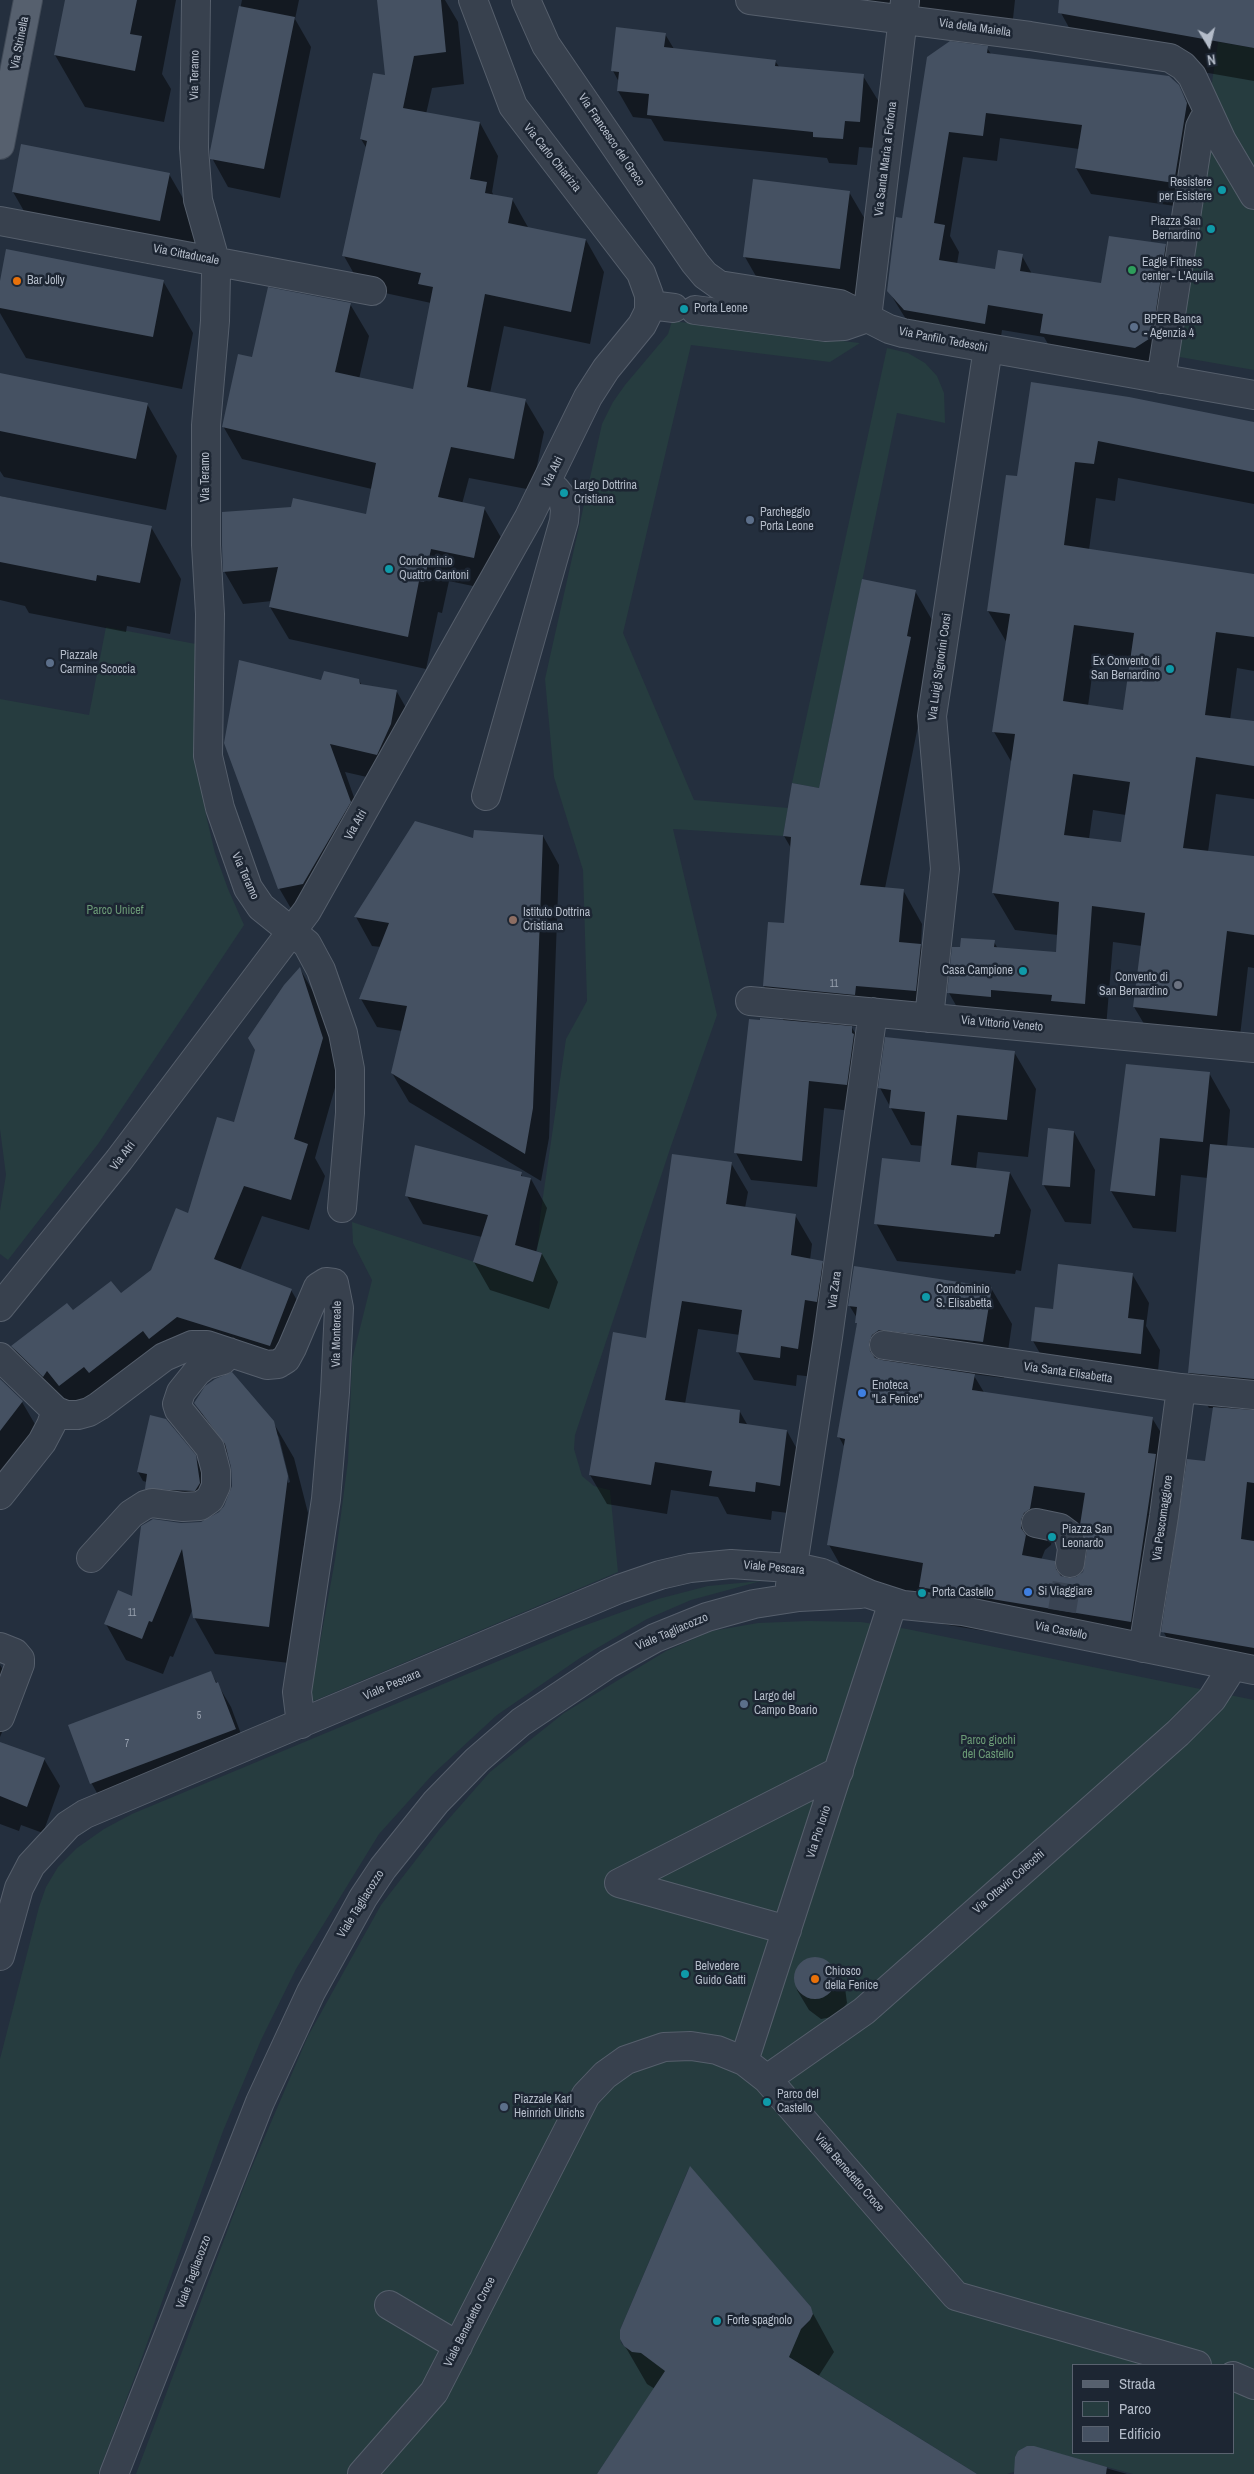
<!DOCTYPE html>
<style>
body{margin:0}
#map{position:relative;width:1254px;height:2474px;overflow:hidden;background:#242f3e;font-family:"Archivo Narrow",sans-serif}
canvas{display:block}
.legend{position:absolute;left:1072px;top:2364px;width:162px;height:90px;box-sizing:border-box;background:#1d2633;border:1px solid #59626f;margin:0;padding:6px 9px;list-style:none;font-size:15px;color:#b4bcc9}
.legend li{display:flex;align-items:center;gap:10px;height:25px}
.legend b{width:25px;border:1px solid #59626f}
.north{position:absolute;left:1184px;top:20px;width:50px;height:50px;-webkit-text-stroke:4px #1d2633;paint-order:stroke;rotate:171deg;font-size:14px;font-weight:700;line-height:20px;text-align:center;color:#b4bcc9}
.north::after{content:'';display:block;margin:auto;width:18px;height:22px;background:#b4bcc9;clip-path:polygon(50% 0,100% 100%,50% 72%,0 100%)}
</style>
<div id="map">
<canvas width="1254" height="2474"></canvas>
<ul class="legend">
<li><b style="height:6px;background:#56606e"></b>Strada</li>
<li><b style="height:14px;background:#263c3f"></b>Parco</li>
<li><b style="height:14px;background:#455162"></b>Edificio</li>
</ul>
<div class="north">N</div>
</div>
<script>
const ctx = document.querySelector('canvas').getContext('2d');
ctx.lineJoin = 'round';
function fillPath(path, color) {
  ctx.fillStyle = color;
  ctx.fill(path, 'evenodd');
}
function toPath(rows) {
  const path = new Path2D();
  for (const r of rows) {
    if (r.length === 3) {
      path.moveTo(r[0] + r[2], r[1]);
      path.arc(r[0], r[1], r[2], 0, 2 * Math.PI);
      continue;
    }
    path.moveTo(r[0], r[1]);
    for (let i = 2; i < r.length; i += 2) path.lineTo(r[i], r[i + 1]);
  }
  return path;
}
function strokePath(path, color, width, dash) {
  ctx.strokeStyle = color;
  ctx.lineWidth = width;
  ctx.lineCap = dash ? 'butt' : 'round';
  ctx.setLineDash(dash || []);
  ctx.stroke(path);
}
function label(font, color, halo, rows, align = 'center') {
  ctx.font = font + ' "Archivo Narrow",sans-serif';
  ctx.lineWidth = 5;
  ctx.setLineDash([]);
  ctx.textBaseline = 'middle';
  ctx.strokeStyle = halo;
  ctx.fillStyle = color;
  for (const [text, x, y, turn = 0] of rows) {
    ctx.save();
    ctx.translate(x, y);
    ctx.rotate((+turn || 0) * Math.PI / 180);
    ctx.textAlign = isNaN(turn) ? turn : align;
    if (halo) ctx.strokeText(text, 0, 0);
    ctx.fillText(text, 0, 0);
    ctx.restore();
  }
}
const green = toPath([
 [1218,42,1254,48,1254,182,1211,89],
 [1209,131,1254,206,1254,370,1174,356],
 [672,321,860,343,830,362,691,345,623,633,694,800,788,808,783,836,673,829,717,1015,671,1146,575,1435,574,1449,582,1476,594,1486,610,1490,618,1572,309,1703,335,1560,348,1461,352,1360,372,1280,353,1243,352,1222,533,1281,542,1253,537,1251,540,1217,566,1039,587,1001,583,870,554,777,545,679,602,424,613,402,625,385,668,334],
 [887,348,908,353,925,363,937,376,944,393,945,423,897,413,819,788,792,783],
 [106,627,201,645,199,768,206,815,215,853,228,889,244,925,98,1144,8,1260,0,1254,0,1211,6,1175,0,1129,0,699,89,715],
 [761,1581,691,1600,647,1619,580,1658,497,1715,433,1774,379,1834,296,1969,261,2040,223,2131,140,2363,98,2474,0,2474,0,2059,39,1907,46,1887,58,1867,77,1848,104,1829,132,1814,575,1629,658,1599,708,1586],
 [808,1621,861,1622,907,1629,1254,1700,1254,2474,1133,2474,1031,2446,1023,2448,1015,2457,1017,2471,1007,2474,977,2474,778,2350,808,2323,812,2315,811,2307,691,2169,688,2170,620,2330,621,2343,627,2349,637,2352,642,2351,656,2364,670,2365,597,2474,136,2474,248,2176,308,2036,381,1905,439,1830,490,1772,564,1713,666,1651,712,1631,758,1623],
 [1073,2365,1233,2365,1233,2453,1073,2453]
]);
const shadow = toPath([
 [66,0,176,0,162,74,171,89,164,122,85,107,55,55],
 [242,0,299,0,295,19,311,47,280,198,228,187,212,158,211,151],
 [378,0,445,0,458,22,464,84,432,88,426,114,480,123,498,156,492,192,494,196,512,199,529,229,586,240,604,272,590,344,504,326,490,393,525,400,544,432,532,490,469,478,462,504,484,508,503,541,492,590,449,581,442,613,438,612,426,669,289,639,270,607,272,601,243,604,224,571,367,515,372,489,242,459,223,426,253,359,350,304,369,336,359,379,414,391,431,303,362,288,344,256,367,149,361,139,386,77],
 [781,0,1015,0,1011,37],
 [1062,0,1254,0,1254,81,1082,51,1061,13],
 [665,34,674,49,775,61,780,68,863,76,879,102,874,148,859,147,857,165,829,163,827,158,664,141,651,119,633,117,618,91,619,82,613,71],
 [987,48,991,54,1178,86,1193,112,1189,208,1091,194,1076,168,1079,149,1000,138,997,161,963,157,950,236,959,252,957,264,996,271,1022,256,1032,274,1102,285,1165,245,1180,271,1150,373,1056,358,1044,337,1002,330,999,349,920,336,904,316,888,290,903,219],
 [169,174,199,226,190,272,43,244,13,192],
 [849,192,866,221,856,297,761,285,745,257],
 [163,281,193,333,182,389,26,358,0,313,0,288],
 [0,374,147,404,177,456,166,510,4,477,0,471],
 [1032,383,1254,423,1254,504,1118,478,1115,501,1096,498,1089,550,1254,575,1254,671,1237,668,1230,720,1254,723,1254,799,1216,794,1208,852,1254,858,1254,968,1248,967,1238,1053,1156,1044,1134,1007,1142,946,1113,942,1105,1040,970,1030,949,993,961,949,994,942,998,949,1057,954,1058,935,1015,930,993,893,1012,763,994,732,1007,643,988,611,1018,477],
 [1094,661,1130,666,1124,712,1088,706],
 [1093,810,1126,815,1122,844,1089,839],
 [0,496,151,527,181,579,170,634,127,626,126,632,29,613,25,606,0,600],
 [915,591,935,625,929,672,885,888,903,890,922,924,921,945,940,979,935,1024,875,1019,874,1028,851,1026,867,1054,862,1112,824,1108,817,1187,751,1180,736,1153,784,1021,764,986,769,923,785,925,791,848,784,836,820,790],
 [359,680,362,686,397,692,413,720,393,783,345,772,366,831,296,917,279,888,322,682],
 [543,836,559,865,549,1138,541,1181,409,1102,392,1073,402,1031,377,1027,361,999,381,947,372,946,356,917],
 [300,969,318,1000,340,1070,315,1158,325,1176,309,1230,262,1216,240,1270,291,1290,309,1321,288,1376,195,1347,78,1417,31,1378,13,1347,73,1312,121,1295,152,1271,189,1215,234,1123],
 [1014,1052,1036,1089,1028,1157,978,1152,976,1169,1010,1173,1031,1210,1021,1271,1016,1270,1015,1274,897,1261,876,1223,921,1164,923,1146,911,1145,880,1088],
 [1209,1073,1230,1110,1227,1147,1254,1150,1254,1679,1183,1667,1163,1631,1206,1462,1214,1408,1209,1408,1189,1373,1208,1178,1181,1175,1176,1232,1133,1228,1111,1191],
 [1074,1132,1095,1170,1091,1224,1065,1222,1043,1184],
 [731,1163,748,1192,745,1208,795,1215,812,1244,810,1260,822,1262,839,1291,814,1377,797,1375,796,1386,754,1380,738,1352,740,1335,698,1329,685,1404,740,1412,748,1426,787,1431,803,1460,796,1514,772,1511,771,1520,727,1514,718,1497,671,1490,667,1514,607,1504,590,1475,648,1339],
 [521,1173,523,1178,531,1179,547,1208,536,1252,542,1254,558,1282,549,1309,490,1290,474,1262,482,1237,423,1224,407,1196],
 [1132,1274,1149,1303,1146,1326,1160,1350,1157,1382,1049,1369,1033,1341,1054,1310],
 [991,1288,1012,1324,1004,1378,973,1374,985,1394,1152,1418,1174,1454,1152,1658,942,1624,926,1596,850,1582,829,1545,845,1448,839,1437,857,1325,857,1318,849,1305],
 [1055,1522,1082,1526,1089,1551,1083,1574,1076,1579,1063,1578,1054,1562,1041,1560,1045,1550,1051,1545],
 [0,1380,22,1402,39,1431,0,1481],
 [195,1403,273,1422,294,1458,308,1513,289,1663,215,1654,194,1617,193,1608,173,1657,170,1656,163,1674,126,1660,106,1624,133,1597,181,1524,202,1523,220,1513,225,1506,233,1486,230,1457,216,1439],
 [276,1433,279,1437,290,1482,288,1483],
 [195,1456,200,1466,205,1493,152,1498,146,1488,147,1482,143,1481,138,1472],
 [0,1665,18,1693,0,1737],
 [211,1673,231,1707,248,1753,105,1807,92,1784,69,1726],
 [0,1743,44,1759,60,1786,43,1833,21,1825,19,1831,0,1824],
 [820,1958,834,1968,845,1988,847,2003,838,2016,821,2019,809,2010,797,1990,795,1975,805,1960],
 [810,2308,834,2352,818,2377,975,2474,600,2474,655,2389,647,2384,625,2346],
 [1031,2447,1127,2474,1015,2474]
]);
const building = toPath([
 [65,0,137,0,130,34,142,36,135,71,54,55],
 [377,0,441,0,446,52,414,56,403,108,480,122,470,179,487,182,485,193,513,198,508,223,586,239,571,312,485,294,467,387,526,399,514,459,451,447,438,497,485,507,474,558,431,549,424,582,419,581,408,637,269,607,278,567,223,572,222,545,222,512,291,507,293,498,366,514,376,463,222,427,238,354,252,357,268,287,351,303,335,372,413,389,433,287,418,284,421,273,342,256,367,141,360,139,373,73,385,75],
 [1059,0,1254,0,1254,48,1058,13],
 [239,6,295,17,264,169,210,159,210,151],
 [616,27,666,33,664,47,776,60,775,66,864,74,860,122,845,121,843,139,813,137,813,132,647,115,649,94,617,91,619,72,611,71],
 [950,41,988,46,987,53,1169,76,1179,85,1187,103,1174,183,1075,168,1082,125,986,113,983,136,949,132,934,223,945,225,939,260,995,269,998,250,1023,254,1020,271,1101,283,1109,236,1166,244,1152,337,1135,348,1040,333,1043,314,988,305,985,324,904,310,887,291,896,217,902,218,927,57],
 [21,144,170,173,160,221,12,192],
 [753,179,850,191,840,269,743,257],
 [6,249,164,280,153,337,0,308,0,281],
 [0,373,148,403,136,459,0,431],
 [1031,382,1129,397,1254,422,1254,472,1098,441,1094,464,1075,462,1064,545,1254,574,1254,637,1216,632,1205,715,1254,721,1254,766,1196,757,1183,848,1254,856,1254,935,1227,931,1217,1016,1133,1007,1145,913,1092,906,1085,1004,1051,1001,1052,995,991,990,991,997,947,993,952,947,960,947,961,938,995,940,994,947,1056,952,1059,902,992,893,1015,734,992,732,1010,614,987,611,1006,475,1017,476],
 [1074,625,1134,633,1123,710,1063,701],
 [1073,774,1130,782,1121,842,1064,835],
 [0,496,152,526,140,583,97,575,96,581,0,562],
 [862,579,916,590,907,636,911,637,860,885,904,889,899,942,921,944,916,991,856,986,855,995,763,986,768,922,784,923,791,837,783,836,792,783,819,788],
 [239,660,321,680,324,671,359,679,360,684,397,690,391,724,377,755,330,744,351,802,303,884,278,889,224,743],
 [415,821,473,838,474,830,543,835,533,1108,525,1154,391,1073,407,1006,359,999,389,923,354,917],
 [300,967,323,1038,294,1139,308,1144,291,1200,244,1186,214,1259,292,1289,270,1346,177,1317,149,1339,143,1331,89,1373,84,1367,59,1386,47,1371,43,1377,11,1346,67,1303,73,1310,111,1281,121,1293,151,1270,176,1208,188,1213,217,1117,234,1122,255,1050,248,1038,284,985],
 [760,1018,852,1026,852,1033,854,1034,847,1085,809,1081,802,1161,734,1153,749,1019,760,1020],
 [885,1037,1015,1051,1007,1120,957,1115,951,1165,1010,1172,1000,1234,995,1234,994,1237,874,1224,882,1158,920,1162,925,1112,889,1108,891,1090,878,1088],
 [1126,1064,1210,1072,1203,1142,1160,1138,1155,1196,1110,1191],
 [1048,1128,1074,1131,1070,1187,1042,1185],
 [1210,1144,1254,1148,1254,1379,1188,1373],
 [415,1145,522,1172,521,1176,531,1178,515,1245,542,1253,533,1282,473,1262,488,1215,405,1196],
 [672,1154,732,1162,726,1204,796,1214,791,1255,823,1261,817,1302,805,1300,798,1349,781,1346,780,1358,736,1352,742,1310,682,1301,665,1400,740,1410,739,1423,787,1430,780,1486,756,1482,755,1492,709,1486,712,1471,655,1462,651,1485,589,1475,613,1332,646,1338],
 [1058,1264,1133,1273,1128,1318,1144,1320,1141,1354,1031,1341,1035,1307,1053,1309],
 [854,1266,992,1287,983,1342,879,1330,872,1335,869,1343,870,1351,875,1358,882,1360,975,1374,972,1390,1153,1417,1148,1453,1156,1454,1131,1622,919,1587,923,1563,827,1545,845,1439,837,1437,857,1323,855,1323,857,1307,848,1306],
 [1034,1486,1085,1493,1080,1525,1087,1551,1083,1572,1076,1577,1068,1578,1061,1576,1056,1569,1055,1561,1022,1555,1026,1535,1021,1528,1021,1520,1024,1513,1030,1509],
 [232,1372,274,1421,288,1476,269,1627,193,1618,182,1549,152,1622,149,1621,142,1639,104,1624,118,1590,132,1596,141,1526,153,1519,181,1523,201,1522,219,1512,224,1506,232,1486,231,1467,225,1444,194,1403,205,1386,215,1379],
 [0,1379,23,1401,0,1431],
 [1213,1407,1254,1410,1254,1483,1247,1482,1241,1539,1254,1541,1254,1648,1161,1632,1187,1459,1205,1461],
 [150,1415,166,1419,196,1455,200,1483,195,1491,145,1489,147,1474,137,1472],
 [211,1671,216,1683,218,1682,236,1729,90,1784,68,1725],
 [0,1742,45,1758,27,1807,0,1796],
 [815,1978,21],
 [690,2166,811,2307,813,2314,810,2320,801,2329,789,2357,977,2474,597,2474,665,2371,641,2353,632,2352,624,2346,620,2339,620,2330],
 [1027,2446,1034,2446,1107,2467,1106,2474,1014,2474,1015,2457,1018,2451]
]);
const minorTunnel = toPath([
 [1062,1611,1070,1563]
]);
const minor = toPath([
 [196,0,194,148,198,200,215,260,216,274,215,321,206,425,206,545,210,614,208,756,220,808,248,888,261,907,307,944,321,970,343,1033,350,1069,350,1113,342,1208],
 [526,0,546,45,695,263,705,275,719,285,840,304,889,329,903,333,1254,395],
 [750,0,1030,36,1170,58,1183,66,1192,76,1222,141,1254,195],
 [0,221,372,291],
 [650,305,674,308],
 [695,310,825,327,844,326,867,318],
 [867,318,905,1],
 [1161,379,1200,127,1204,119,1210,116],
 [486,796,564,521,565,510,563,499,556,490,547,484],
 [750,1001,1254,1048],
 [929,1018,945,869,932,716,988,348],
 [0,1307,119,1160,307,911,529,517,588,397,606,369,642,325,649,311,649,295,641,273,513,106,473,0],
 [884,1345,1181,1388,1254,1395],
 [0,1357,56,1411,66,1415,78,1415,89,1412,99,1406,164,1357,192,1345,207,1345,267,1365,278,1364,286,1359,292,1348,318,1287,326,1282,334,1283,339,1308,335,1392,326,1499,297,1692,301,1724],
 [0,1495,42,1442,51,1425,56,1411],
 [1036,1523,1060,1528,1068,1534,1072,1549,1070,1563],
 [91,1558,131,1514,145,1505,152,1503,183,1507,200,1506,210,1499,216,1486,216,1471,210,1448,179,1410,177,1404,181,1392,197,1372,206,1365,223,1360,229,1352],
 [790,1585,828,1337,873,1012],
 [0,1647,15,1653,20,1659,20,1664,0,1717],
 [1143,1648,1164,1516,1181,1388],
 [619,1883,839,1771],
 [619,1883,787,1930],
 [0,1956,19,1888,31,1865,68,1825,85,1814,619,1589,660,1575,690,1568,731,1564,804,1569,822,1573,869,1594,903,1605,963,1611,1254,1670],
 [744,2061,893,1602],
 [767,2079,864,2011,1178,1733,1212,1699,1233,1666],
 [389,2305,458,2346],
 [1233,2376,1254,2385],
 [114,2474,260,2102,311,1992,363,1898,383,1868,436,1802,477,1760,521,1722,608,1664,655,1638,707,1617,754,1604,799,1597,860,1594],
 [362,2474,434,2392,586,2095,605,2075,626,2060,664,2047,691,2046,717,2050,744,2061,767,2079,956,2296,1197,2365]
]);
const major = toPath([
 [0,145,28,0]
]);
const markers = [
 [1222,190,5,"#0f9aa8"],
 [1211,229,5,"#0f9aa8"],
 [1132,270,5,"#2e9e5b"],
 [17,281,5,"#e8710a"],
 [684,309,5,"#0f9aa8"],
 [1134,327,5,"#5c6f8a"],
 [564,493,5,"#0f9aa8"],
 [750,520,5,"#5c6f8a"],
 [389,569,5,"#0f9aa8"],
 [50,663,5,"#5c6f8a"],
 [1170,669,5,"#0f9aa8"],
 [513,920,5,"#8d6e63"],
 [1023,971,5,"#0f9aa8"],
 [1178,985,5,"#6b7280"],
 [926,1297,5,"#0f9aa8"],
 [862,1393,5,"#3f7fe0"],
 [1052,1537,5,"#0f9aa8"],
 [1028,1592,5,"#3f7fe0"],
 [922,1593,5,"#0f9aa8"],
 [744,1704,5,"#5c6f8a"],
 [685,1974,5,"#0f9aa8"],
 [815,1979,5,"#e8710a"],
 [767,2102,5,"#0f9aa8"],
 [504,2107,5,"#5c6f8a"],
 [717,2321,5,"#0f9aa8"]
];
const numberNames = [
 ["11",834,984],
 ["11",132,1613],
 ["5",199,1716],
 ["7",127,1744]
];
const streetNames = [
 ["Via della Maiella",975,28,8],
 ["Via Strinella",20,43,-79],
 ["Via Teramo",195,75,-89],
 ["Via Francesco del Greco",611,140,56],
 ["Via Carlo Chiarizia",552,158,51],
 ["Via Santa Maria a Forfona",886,159,-83],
 ["Via Cittaducale",186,255,11],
 ["Via Panfilo Tedeschi",943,340,11],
 ["Via Atri",553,472,-64],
 ["Via Teramo",206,477,-90],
 ["Via Luigi Signorini Corsi",940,667,-82],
 ["Via Atri",356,825,-61],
 ["Via Teramo",245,876,66],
 ["Via Vittorio Veneto",1002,1024,5],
 ["Via Atri",123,1156,-53],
 ["Via Zara",835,1290,-82],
 ["Via Montereale",337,1334,-89],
 ["Via Santa Elisabetta",1068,1373,8],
 ["Via Pescomaggiore",1163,1518,-82],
 ["Viale Pescara",774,1568,5],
 ["Via Castello",1061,1631,11],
 ["Viale Tagliacozzo",672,1632,-23],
 ["Viale Pescara",392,1685,-23],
 ["Via Pio Iorio",819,1832,-72],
 ["Via Ottavio Colecchi",1009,1882,-41],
 ["Viale Tagliacozzo",361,1904,-58],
 ["Viale Benedetto Croce",849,2173,49],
 ["Viale Tagliacozzo",194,2272,-69],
 ["Viale Benedetto Croce",470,2322,-63]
];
const poiNames = [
 ["Resistere",1212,183,"right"],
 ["per Esistere",1212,197,"right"],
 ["Piazza San",1201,222,"right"],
 ["Bernardino",1201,236,"right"],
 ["Eagle Fitness",1142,263],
 ["center - L'Aquila",1142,277],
 ["Bar Jolly",27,281],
 ["Porta Leone",694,309],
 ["BPER Banca",1144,320],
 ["- Agenzia 4",1144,334],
 ["Largo Dottrina",574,486],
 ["Cristiana",574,500],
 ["Parcheggio",760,513],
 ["Porta Leone",760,527],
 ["Condominio",399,562],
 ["Quattro Cantoni",399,576],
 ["Piazzale",60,656],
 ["Carmine Scoccia",60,670],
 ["Ex Convento di",1160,662,"right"],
 ["San Bernardino",1160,676,"right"],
 ["Istituto Dottrina",523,913],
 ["Cristiana",523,927],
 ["Casa Campione",1013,971,"right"],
 ["Convento di",1168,978,"right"],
 ["San Bernardino",1168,992,"right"],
 ["Condominio",936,1290],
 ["S. Elisabetta",936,1304],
 ["Enoteca",872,1386],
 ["\"La Fenice\"",872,1400],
 ["Piazza San",1062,1530],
 ["Leonardo",1062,1544],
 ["Si Viaggiare",1038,1592],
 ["Porta Castello",932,1593],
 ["Largo del",754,1697],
 ["Campo Boario",754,1711],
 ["Belvedere",695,1967],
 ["Guido Gatti",695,1981],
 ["Chiosco",825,1972],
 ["della Fenice",825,1986],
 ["Parco del",777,2095],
 ["Castello",777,2109],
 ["Piazzale Karl",514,2100],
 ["Heinrich Ulrichs",514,2114],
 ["Forte spagnolo",727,2321]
];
const parkNames = [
 ["Parco Unicef",115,911],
 ["Parco giochi",988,1741],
 ["del Castello",988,1755]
];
fillPath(green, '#263c3f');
fillPath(shadow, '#0007');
fillPath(building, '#455162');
strokePath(minorTunnel, '#3a4453', 28, [28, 14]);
strokePath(minor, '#565f6c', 30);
strokePath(major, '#414a57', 30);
strokePath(minor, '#38414e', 28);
strokePath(major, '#56606e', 28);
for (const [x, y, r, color] of markers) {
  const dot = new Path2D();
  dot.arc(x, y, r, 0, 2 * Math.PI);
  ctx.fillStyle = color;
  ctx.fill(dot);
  strokePath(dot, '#1d2633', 2);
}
label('10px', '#98a1af', null, numberNames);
label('12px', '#b4bcc9', '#1d2633', streetNames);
label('12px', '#b4bcc9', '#1d2633', poiNames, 'left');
label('12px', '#6b9a76', '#1d2633', parkNames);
</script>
